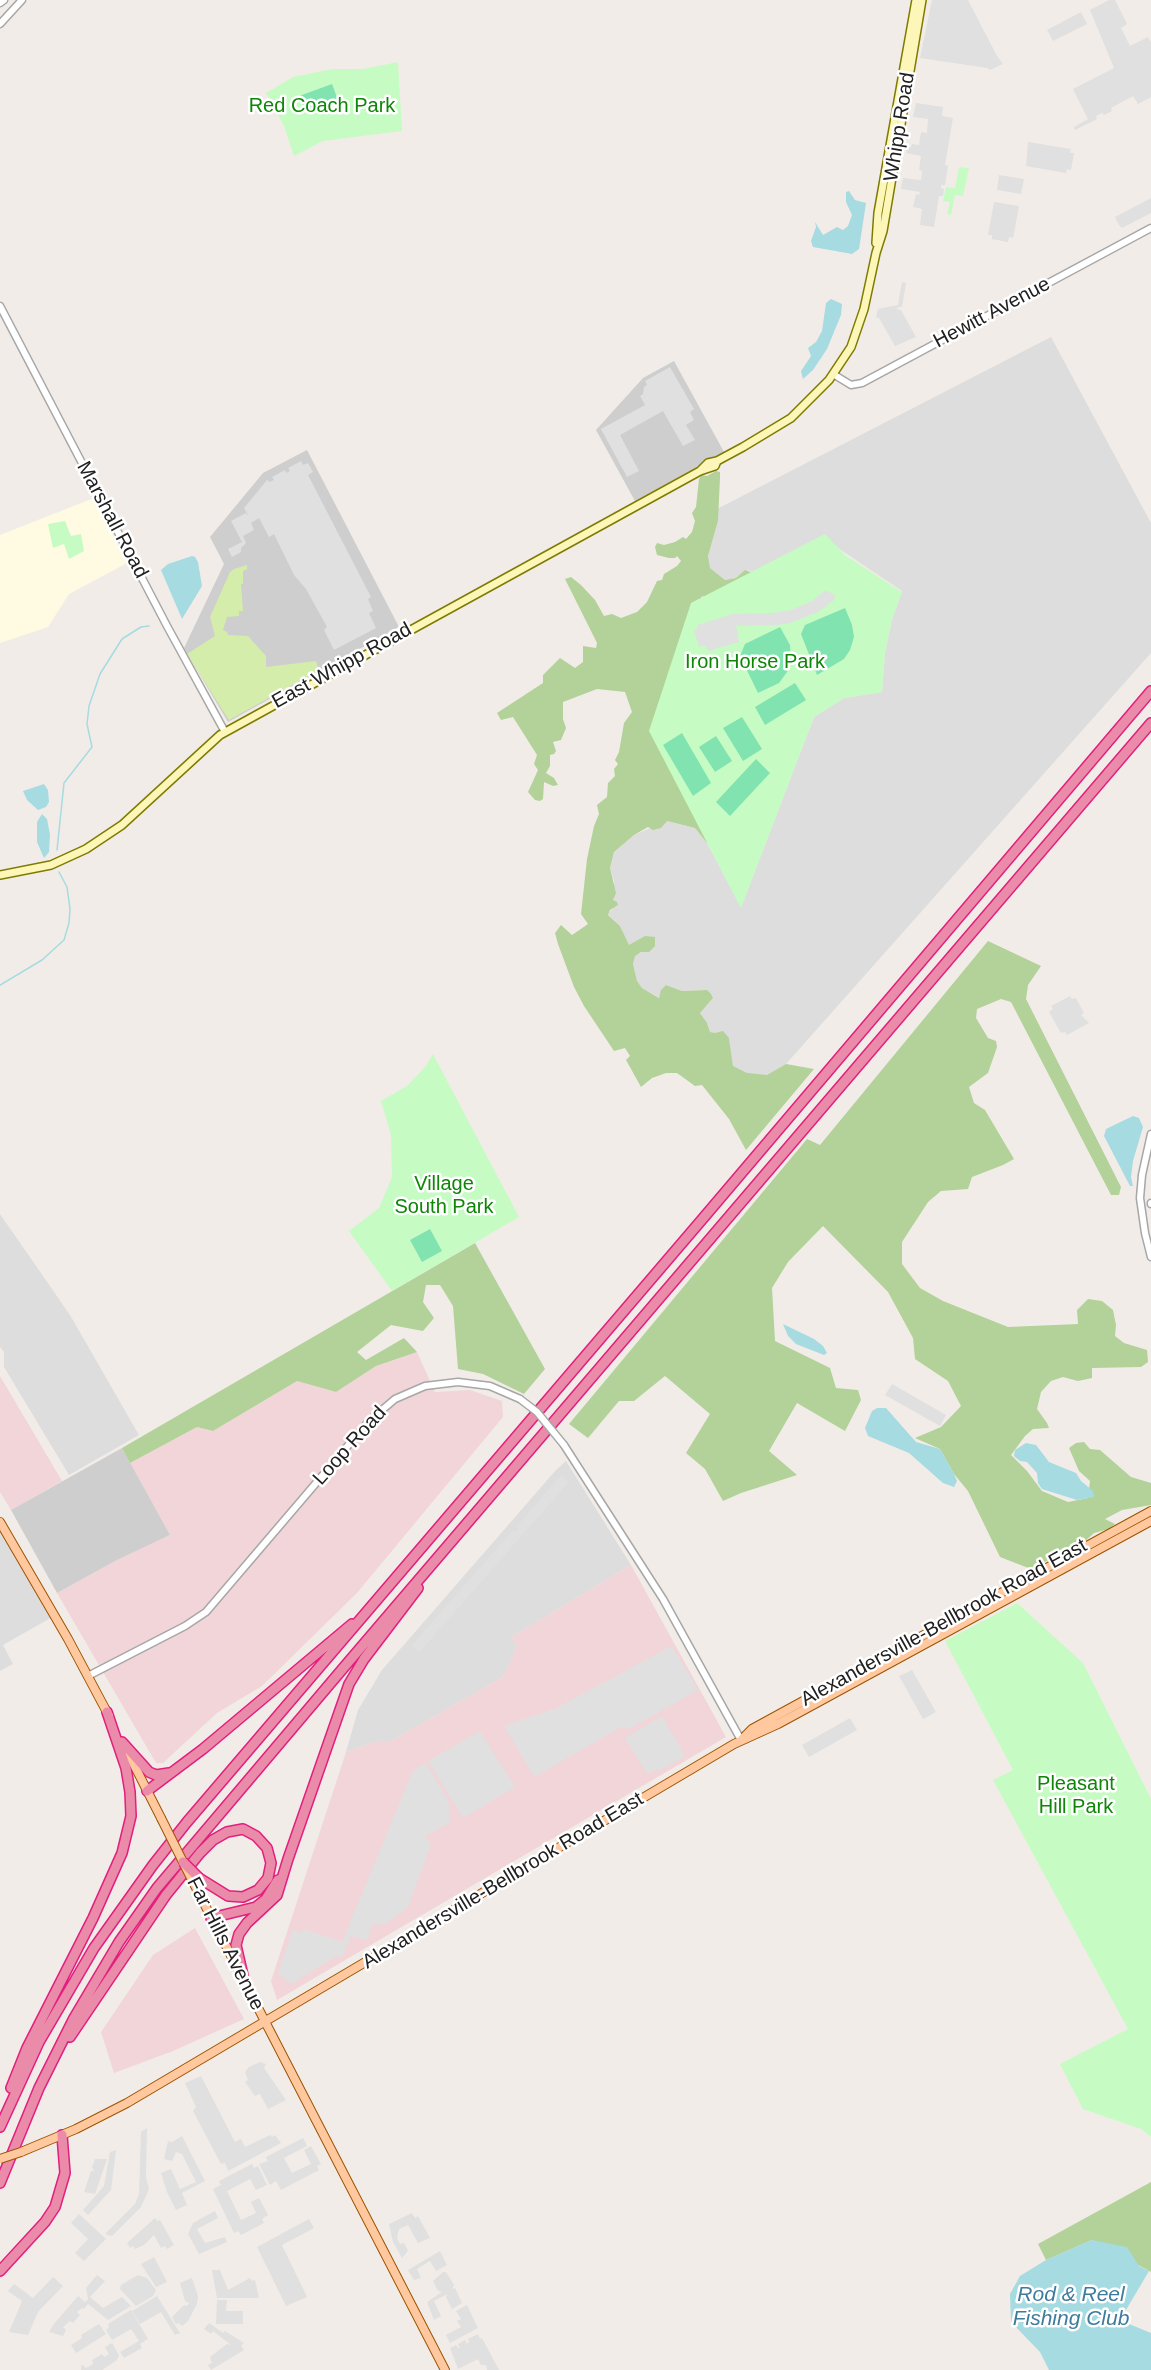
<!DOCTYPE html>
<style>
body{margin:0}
canvas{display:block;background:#f1ece7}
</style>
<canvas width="1151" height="2370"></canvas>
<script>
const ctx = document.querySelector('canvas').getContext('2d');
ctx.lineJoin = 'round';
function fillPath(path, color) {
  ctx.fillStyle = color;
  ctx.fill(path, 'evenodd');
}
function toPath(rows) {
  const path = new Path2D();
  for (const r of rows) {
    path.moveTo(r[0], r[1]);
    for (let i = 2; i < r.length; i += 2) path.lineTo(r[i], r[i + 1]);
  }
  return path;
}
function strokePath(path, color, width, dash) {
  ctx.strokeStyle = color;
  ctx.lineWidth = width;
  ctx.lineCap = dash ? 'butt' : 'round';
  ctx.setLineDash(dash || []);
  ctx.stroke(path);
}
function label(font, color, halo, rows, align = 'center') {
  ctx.font = font + ' Helvetica,sans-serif';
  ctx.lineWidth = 5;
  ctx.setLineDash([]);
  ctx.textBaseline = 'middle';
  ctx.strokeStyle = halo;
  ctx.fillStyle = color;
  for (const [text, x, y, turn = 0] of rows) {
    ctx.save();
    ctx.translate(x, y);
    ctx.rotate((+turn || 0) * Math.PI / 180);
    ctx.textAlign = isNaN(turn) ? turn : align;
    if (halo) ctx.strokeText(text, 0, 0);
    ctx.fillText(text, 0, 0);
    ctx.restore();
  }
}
const residential = toPath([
 [1051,337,1151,523,1151,653,786,1064,767,1076,747,1074,733,1067,729,1038,710,1032,708,1025,700,1013,713,998,703,990,682,991,666,985,660,998,642,988,637,981,633,964,635,955,641,952,629,946,620,926,608,914,613,908,614,881,610,868,614,852,634,835,667,821,695,828,707,843,741,907,814,717,844,698,882,692,885,653,892,619,902,591,835,546,824,535,752,572,748,570,736,578,725,580,710,568,708,556,718,521,717,509],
 [0,1214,70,1315,139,1435,69,1475,4,1367,4,1352,0,1347],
 [566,1461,631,1565,512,1637,517,1647,503,1677,391,1741,378,1741,346,1752,358,1710,382,1670,556,1470],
 [0,1522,54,1616,3,1645,13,1664,0,1671]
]);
const commercial = toPath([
 [417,1352,435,1392,470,1390,502,1401,503,1417,357,1593,262,1686,217,1713,163,1763,156,1763,57,1593,117,1560,170,1535,130,1463,197,1427,213,1431,297,1381,336,1392,376,1366],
 [0,1376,62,1481,11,1510,0,1492],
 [631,1565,726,1737,277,2000,271,1981,346,1752,378,1741,391,1741,503,1677,517,1647,512,1637],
 [195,1928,244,2019,173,2051,114,2073,101,2032,153,1955]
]);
const education = toPath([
 [94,498,127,563,69,594,48,627,0,643,0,535]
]);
const religious = toPath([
 [674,361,724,452,635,501,596,430,643,378],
 [307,450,399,627,228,722,184,648,224,564,210,537,263,473],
 [122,1448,170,1535,117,1560,57,1593,11,1510]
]);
const grass = toPath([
 [247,565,247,569,243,571,243,584,241,584,243,611,239,611,239,616,227,617,223,630,227,632,228,635,248,636,266,656,266,667,316,661,319,670,229,720,187,654,215,636,210,617,230,572,234,569]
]);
const forest = toPath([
 [716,471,720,472,720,477,718,521,708,556,710,568,725,580,736,578,745,570,756,574,706,598,702,596,701,598,705,601,707,843,695,828,667,821,661,828,653,830,648,827,634,835,614,852,610,868,616,893,613,900,617,902,618,905,610,910,608,915,620,926,629,945,645,936,655,937,655,946,649,952,641,952,635,956,633,964,637,981,642,988,659,998,661,990,666,985,682,991,707,990,711,994,713,998,700,1013,707,1023,710,1032,715,1033,723,1031,729,1038,733,1066,747,1073,767,1075,786,1064,814,1069,746,1150,729,1119,702,1085,695,1086,677,1073,666,1073,652,1078,641,1087,626,1060,630,1056,625,1048,614,1051,584,1006,574,987,558,944,555,933,561,925,572,935,588,924,581,914,587,859,594,826,599,814,597,805,607,797,608,783,615,776,614,769,618,764,615,760,619,752,624,723,632,712,625,692,597,689,563,702,563,719,566,728,561,740,553,742,556,751,554,754,550,755,550,766,546,773,554,778,558,785,553,786,544,782,543,799,540,801,535,800,528,792,538,770,534,764,537,755,513,717,501,720,497,713,543,683,543,675,560,658,575,668,583,662,583,646,596,648,597,643,565,579,571,577,581,585,595,600,604,616,612,614,621,618,637,612,647,602,657,581,662,580,664,574,677,566,681,561,677,556,675,558,669,558,657,555,655,547,657,543,664,545,675,542,683,537,686,539,692,532,695,521,692,513,696,507,699,479,702,475,707,476],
 [988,941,1041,966,1028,985,1026,999,1121,1187,1119,1195,1111,1195,1011,1002,1001,999,977,1009,976,1018,988,1038,996,1041,997,1047,988,1073,969,1087,974,1103,985,1110,1014,1159,1003,1165,972,1177,968,1189,941,1191,928,1202,902,1242,902,1264,920,1288,943,1301,1008,1327,1078,1324,1077,1310,1088,1299,1102,1301,1113,1310,1116,1325,1115,1336,1124,1343,1147,1350,1148,1362,1141,1367,1092,1368,1092,1378,1078,1381,1063,1377,1051,1381,1041,1392,1037,1409,1047,1423,1049,1428,1033,1429,1025,1436,1011,1455,1027,1471,1042,1491,1068,1502,1088,1498,1090,1481,1079,1471,1069,1448,1076,1443,1084,1442,1090,1449,1100,1450,1131,1477,1151,1483,1151,1505,1122,1510,1105,1519,1115,1524,1109,1529,1094,1533,1084,1542,1031,1569,1000,1557,968,1491,954,1474,940,1449,915,1438,941,1427,961,1406,948,1381,915,1359,913,1338,888,1292,823,1226,788,1262,772,1288,775,1341,830,1368,836,1388,858,1390,861,1400,845,1431,797,1403,769,1451,797,1475,741,1493,723,1501,705,1469,686,1453,710,1414,665,1376,634,1401,619,1401,588,1438,569,1424,807,1139,820,1145],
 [475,1243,545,1369,524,1394,483,1374,458,1369,453,1306,440,1285,426,1285,423,1302,434,1318,423,1331,391,1325,357,1352,366,1360,404,1338,417,1352,376,1366,336,1392,297,1381,213,1431,197,1427,130,1463,122,1448],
 [1151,2182,1151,2272,1092,2240,1046,2260,1038,2244]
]);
const park = toPath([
 [398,62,402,131,323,141,294,156,284,126,266,93,293,77,332,69,363,69],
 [959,167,969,168,963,196,955,195,951,215,947,214,950,202,943,201,946,187,955,188],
 [65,521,71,536,81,534,84,551,69,559,64,544,53,548,48,524],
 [825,534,845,555,902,592,892,619,885,653,882,692,844,698,814,717,741,908,649,731,691,603],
 [433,1054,519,1217,392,1291,349,1231,379,1208,392,1177,391,1135,381,1101,407,1086,426,1066],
 [1017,1603,1083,1663,1151,1799,1151,2137,1141,2129,1083,2109,1060,2064,1128,2029,993,1780,1013,1770,945,1641]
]);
const pitch = toPath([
 [332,84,338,100,305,112,299,96],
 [845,608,852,625,854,637,850,650,844,659,817,675,801,634,805,625],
 [780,627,790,645,791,659,787,672,779,683,758,693,740,656,745,644],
 [795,683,806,700,765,725,755,707],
 [742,717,762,749,743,761,723,728],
 [682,733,711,783,693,796,663,745],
 [716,736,732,761,715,772,699,747],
 [756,759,770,773,730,816,716,802],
 [430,1229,442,1251,422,1262,410,1240]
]);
const parking = toPath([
 [932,0,968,0,997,56,1003,64,990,70,987,68,920,58],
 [1109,0,1115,0,1127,24,1121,28,1130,46,1148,37,1151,42,1151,97,1138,104,1133,96,1111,108,1112,111,1104,115,1102,113,1096,116,1097,119,1075,130,1074,127,1088,119,1073,89,1114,68,1090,10],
 [1081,12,1087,24,1053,41,1047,30],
 [916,103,943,107,942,116,953,118,945,165,948,166,945,185,941,185,941,188,944,189,943,196,939,196,934,227,920,225,922,209,913,207,916,194,919,195,920,192,901,189,903,178,921,180,922,171,919,170,921,156,906,153,907,147,911,147,912,144,919,145,921,132,927,133,928,119,913,117],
 [1028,142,1071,149,1070,153,1074,153,1071,170,1067,169,1066,173,1026,166],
 [999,175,1024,179,1021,194,997,190],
 [1151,198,1151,213,1122,228,1119,225,1115,217],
 [994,202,1019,206,1013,238,1009,237,1008,242,992,239,992,235,988,235],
 [902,282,906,283,902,307,898,307,897,309,901,310,916,337,895,346,879,318,876,317,878,309,898,305],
 [670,367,694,409,690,412,694,420,686,425,695,440,683,446,663,411,620,435,639,471,627,477,601,429,645,405,640,396,643,394,644,387,647,385,645,381],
 [301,461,303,465,308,463,313,472,308,475,371,597,368,599,373,611,369,613,376,628,334,650,324,630,327,627,306,589,294,575,274,534,269,537,259,518,251,523,254,530,243,536,246,543,241,548,241,552,232,557,228,549,242,542,231,521,246,513,249,517,244,508,267,480,270,482,274,480,272,477,285,470,286,473,290,471,288,468],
 [826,590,835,595,834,600,818,612,790,623,777,625,738,626,736,623,739,642,708,651,705,645,699,647,694,630,698,629,697,625,733,614,772,613,791,610,812,601],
 [1070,996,1072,999,1076,998,1084,1013,1081,1015,1089,1023,1067,1035,1065,1032,1061,1033,1049,1012,1053,1009,1051,1006],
 [892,1384,946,1415,940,1426,885,1395],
 [561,1475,569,1482,419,1653,411,1646,513,1530,516,1532,519,1529,517,1526],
 [672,1646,698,1690,629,1729,621,1727,534,1777,504,1726,554,1709],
 [912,1670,936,1712,923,1719,899,1676],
 [662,1716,685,1756,658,1771,657,1769,647,1774,625,1738],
 [850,1718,857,1730,809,1757,802,1745],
 [480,1731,515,1787,463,1818,428,1761],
 [426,1763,449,1802,449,1823,425,1836,431,1845,408,1907,387,1923,372,1925,367,1940,351,1936,342,1957,336,1956,293,1983,288,1982,278,1973,293,1929,301,1933,303,1929,342,1942,413,1770],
 [260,2062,266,2064,264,2068,286,2100,268,2109,260,2094,255,2096,245,2082,248,2080,245,2072,249,2067],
 [201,2076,235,2142,241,2139,245,2147,270,2135,272,2137,275,2135,281,2143,228,2171,225,2163,221,2164,193,2111,196,2107,185,2083],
 [147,2128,146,2177,149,2189,141,2207,112,2236,105,2234,135,2204,139,2194,141,2132],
 [182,2136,205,2181,182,2193,187,2205,176,2210,167,2192,161,2173,171,2169,180,2189,196,2182,182,2154,176,2152,172,2161,164,2159,168,2141,172,2142],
 [303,2138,307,2146,284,2158,292,2173,311,2164,304,2150,311,2146,321,2164,317,2166,319,2170,281,2190,276,2181,270,2185,259,2164,268,2161,266,2157],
 [116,2150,111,2190,88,2215,83,2210,104,2186,110,2152],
 [95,2159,107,2159,95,2194,84,2192,91,2171,94,2171,92,2167],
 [252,2164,254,2168,258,2166,267,2185,256,2190,250,2179,227,2191,241,2220,256,2213,251,2202,259,2198,268,2215,262,2219,264,2223,241,2235,238,2231,234,2233,213,2189,221,2185,219,2181],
 [215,2211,218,2218,197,2229,205,2243,225,2237,227,2242,199,2254,188,2234,193,2223],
 [412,2213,415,2218,418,2216,430,2238,418,2243,408,2225,399,2229,397,2238,400,2244,404,2243,408,2251,402,2258,393,2242,389,2224],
 [79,2214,106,2239,84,2261,75,2253,88,2239,71,2223],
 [155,2218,157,2221,160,2220,174,2245,167,2249,165,2246,161,2248,154,2235,144,2245,135,2249,133,2246,130,2248,127,2243],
 [309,2219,314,2228,282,2245,307,2297,286,2306,257,2247],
 [440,2251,447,2265,436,2271,430,2261,417,2269,421,2278,414,2280,408,2270],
 [154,2257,167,2282,156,2287,141,2264],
 [212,2270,220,2270,228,2290,250,2278,252,2281,255,2280,259,2298,217,2298],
 [443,2272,446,2272,454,2285,452,2289,455,2288,462,2303,452,2309,446,2297,447,2294,434,2301,441,2316,434,2320,427,2302,442,2292,438,2291,433,2281],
 [97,2275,105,2281,90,2297,103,2308,122,2297,131,2306,108,2320,88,2304,84,2309,82,2308,77,2312,80,2315,73,2323,70,2321,63,2327,66,2330,63,2336,49,2332,53,2325,78,2296,85,2302,88,2299,86,2288],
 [138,2275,147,2278,156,2290,153,2296,136,2306,120,2289,121,2285],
 [53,2277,63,2286,38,2312,28,2335,9,2332,22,2301,8,2291,14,2284,33,2298],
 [192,2278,198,2296,197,2304,188,2321,182,2326,179,2323,176,2324,172,2317,184,2305,187,2306,189,2303,185,2301,180,2283],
 [157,2296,180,2333,175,2335,161,2312,140,2324,132,2311],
 [217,2300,227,2300,226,2311,243,2311,243,2324,216,2324],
 [467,2305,478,2328,450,2343,446,2335,461,2327,457,2321,461,2319,456,2311],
 [131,2310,148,2339,140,2344,142,2348,124,2358,120,2352,139,2341,131,2329,112,2340,106,2330,109,2327,108,2324],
 [209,2323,223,2333,225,2331,244,2343,241,2346,244,2350,211,2370,208,2365,212,2363,210,2357,227,2344,231,2345,213,2331,211,2334,204,2329],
 [99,2324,106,2334,76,2353,71,2345,82,2338,81,2335],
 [478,2334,480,2339,482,2338,499,2370,487,2370,486,2365,481,2365,478,2359,458,2369,450,2348,456,2345,458,2348,460,2348,458,2344,465,2340,467,2344,469,2342,468,2339],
 [112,2343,119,2355,117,2360,102,2370,81,2370,81,2366,83,2365,86,2368,93,2364,92,2360,102,2354,104,2357,109,2354,105,2347]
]);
const water = toPath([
 [849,191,855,200,866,203,859,249,852,254,813,247,811,241,816,227,815,222,823,235,837,227,843,230,848,226,852,215,846,202,846,192],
 [831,299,842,304,841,315,827,349,813,370,803,379,801,371,811,356,808,348,816,342,822,331,826,303],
 [192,556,195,557,198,562,202,586,182,619,161,570,168,564],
 [44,784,48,790,49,802,46,807,38,810,27,800,23,791],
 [42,814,47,819,50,835,49,852,44,858,37,842,37,822],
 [1133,1116,1139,1118,1143,1127,1133,1161,1131,1177,1133,1186,1130,1186,1104,1136,1106,1129],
 [783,1324,814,1339,823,1346,827,1353,824,1355,796,1344,788,1336],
 [877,1408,886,1408,916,1442,940,1449,954,1474,957,1481,954,1487,943,1483,909,1453,868,1436,865,1428,872,1411],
 [1026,1443,1036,1445,1049,1462,1076,1473,1081,1481,1093,1491,1094,1497,1077,1500,1042,1489,1038,1483,1037,1473,1027,1462,1020,1461,1014,1456,1015,1450],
 [1092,2240,1127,2247,1139,2266,1149,2271,1123,2315,1129,2324,1151,2333,1151,2370,1049,2370,1040,2352,1011,2322,1010,2294,1020,2276,1046,2260]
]);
const stream = toPath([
 [57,850,64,783,92,747,87,724,89,706,100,674,122,639,141,627,149,626],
 [0,985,42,960,64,940,69,923,70,909,67,887,59,872]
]);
const tertiary = toPath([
 [0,3,4,0],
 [0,24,22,0],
 [0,306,167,626,225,732],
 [833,374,851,385,862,383,1151,228],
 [1151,1134,1142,1175,1140,1198,1145,1233,1151,1257],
 [1151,1203,1151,1204],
 [564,1445,663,1599,741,1740],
 [88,1676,185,1626,206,1612,369,1421,395,1399,425,1386,458,1382,490,1386,520,1399]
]);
const secondary = toPath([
 [876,243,878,213,916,0],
 [700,471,708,463,717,461,743,447,791,418,829,380,851,347,864,309,876,253,883,231,922,0],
 [0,875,51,865,86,849,122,825,220,735,700,471,715,466,717,461]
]);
const primary = toPath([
 [0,1522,68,1639,109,1716],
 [742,1739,752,1729,1151,1511],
 [127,1751,161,1818],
 [193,1882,445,2370],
 [21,2152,76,2129,127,2103,734,1744,778,1724,1151,1521]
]);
const motorway = toPath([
 [122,1742,149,1772,156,1775,169,1773],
 [147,1791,203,1749,352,1624],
 [211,1918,256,1907,266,1899,278,1880],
 [245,1984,236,1945,239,1934,247,1923,277,1895,288,1859,349,1684,364,1659,418,1588],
 [70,2037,166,1895,200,1853,213,1840,227,1832,243,1829,256,1836,267,1848,271,1863,268,1878,258,1890,243,1897,228,1896,199,1878],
 [11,2088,27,2048,93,1918,122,1853,131,1816,130,1792,126,1768,107,1712],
 [0,2127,39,2042,94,1948,153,1865,187,1822,705,1216,1151,691],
 [0,2183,39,2088,74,2018,119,1942,157,1888,345,1666,1151,723],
 [0,2271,45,2222,55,2207,65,2173,62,2135]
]);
const tertiaryBridge = toPath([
 [520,1399,537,1412,564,1445]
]);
const primaryBridge = toPath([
 [161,1818,193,1882],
 [0,2159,21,2152]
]);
const motorwayBridge = toPath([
 [183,1862,199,1878]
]);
const parkNames = [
 ["Red Coach Park",322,106],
 ["Iron Horse Park",755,662],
 ["Village",444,1184],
 ["South Park",444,1207],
 ["Pleasant",1076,1784],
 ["Hill Park",1076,1807]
];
const streetNames = [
 ["Whipp Road",900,127,-81],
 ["Hewitt Avenue",992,313,-28],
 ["Marshall Road",112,520,62],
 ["East Whipp Road",342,666,-29],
 ["Loop Road",350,1446,-48],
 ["Alexandersville-Bellbrook Road East",944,1623,-29],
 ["Alexandersville-Bellbrook Road East",503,1881,-31],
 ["Far Hills Avenue",225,1944,63]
];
const waterNames = [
 ["Rod & Reel",1071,2295],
 ["Fishing Club",1071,2319]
];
fillPath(residential, '#dedddd');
fillPath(commercial, '#f2d5d8');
fillPath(education, '#fffbe2');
fillPath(religious, '#cecece');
fillPath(grass, '#d4edab');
fillPath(forest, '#b2d299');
fillPath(park, '#c6fcc3');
fillPath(pitch, '#81e3b0');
fillPath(parking, '#e0e0e0');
fillPath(water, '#a5dbe1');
strokePath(stream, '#a5dbe1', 1.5);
strokePath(tertiary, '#a7a7a7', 9);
strokePath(secondary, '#7f7b00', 10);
strokePath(primary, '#9d5300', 10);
strokePath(motorway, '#e31f7e', 12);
strokePath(tertiary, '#fff', 6);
strokePath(secondary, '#fcf7b9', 7);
strokePath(primary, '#ffc89e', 8);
strokePath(motorway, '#eb8baa', 9);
strokePath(tertiaryBridge, '#a7a7a7', 9, []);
strokePath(primaryBridge, '#9d5300', 10, []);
strokePath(motorwayBridge, '#e31f7e', 12, []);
strokePath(tertiaryBridge, '#fff', 6);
strokePath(primaryBridge, '#ffc89e', 8);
strokePath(motorwayBridge, '#eb8baa', 9);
label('20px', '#0e8607', '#fff', parkNames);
label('20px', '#202020', '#fff', streetNames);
label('italic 21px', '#3f7b9d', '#fff', waterNames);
</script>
